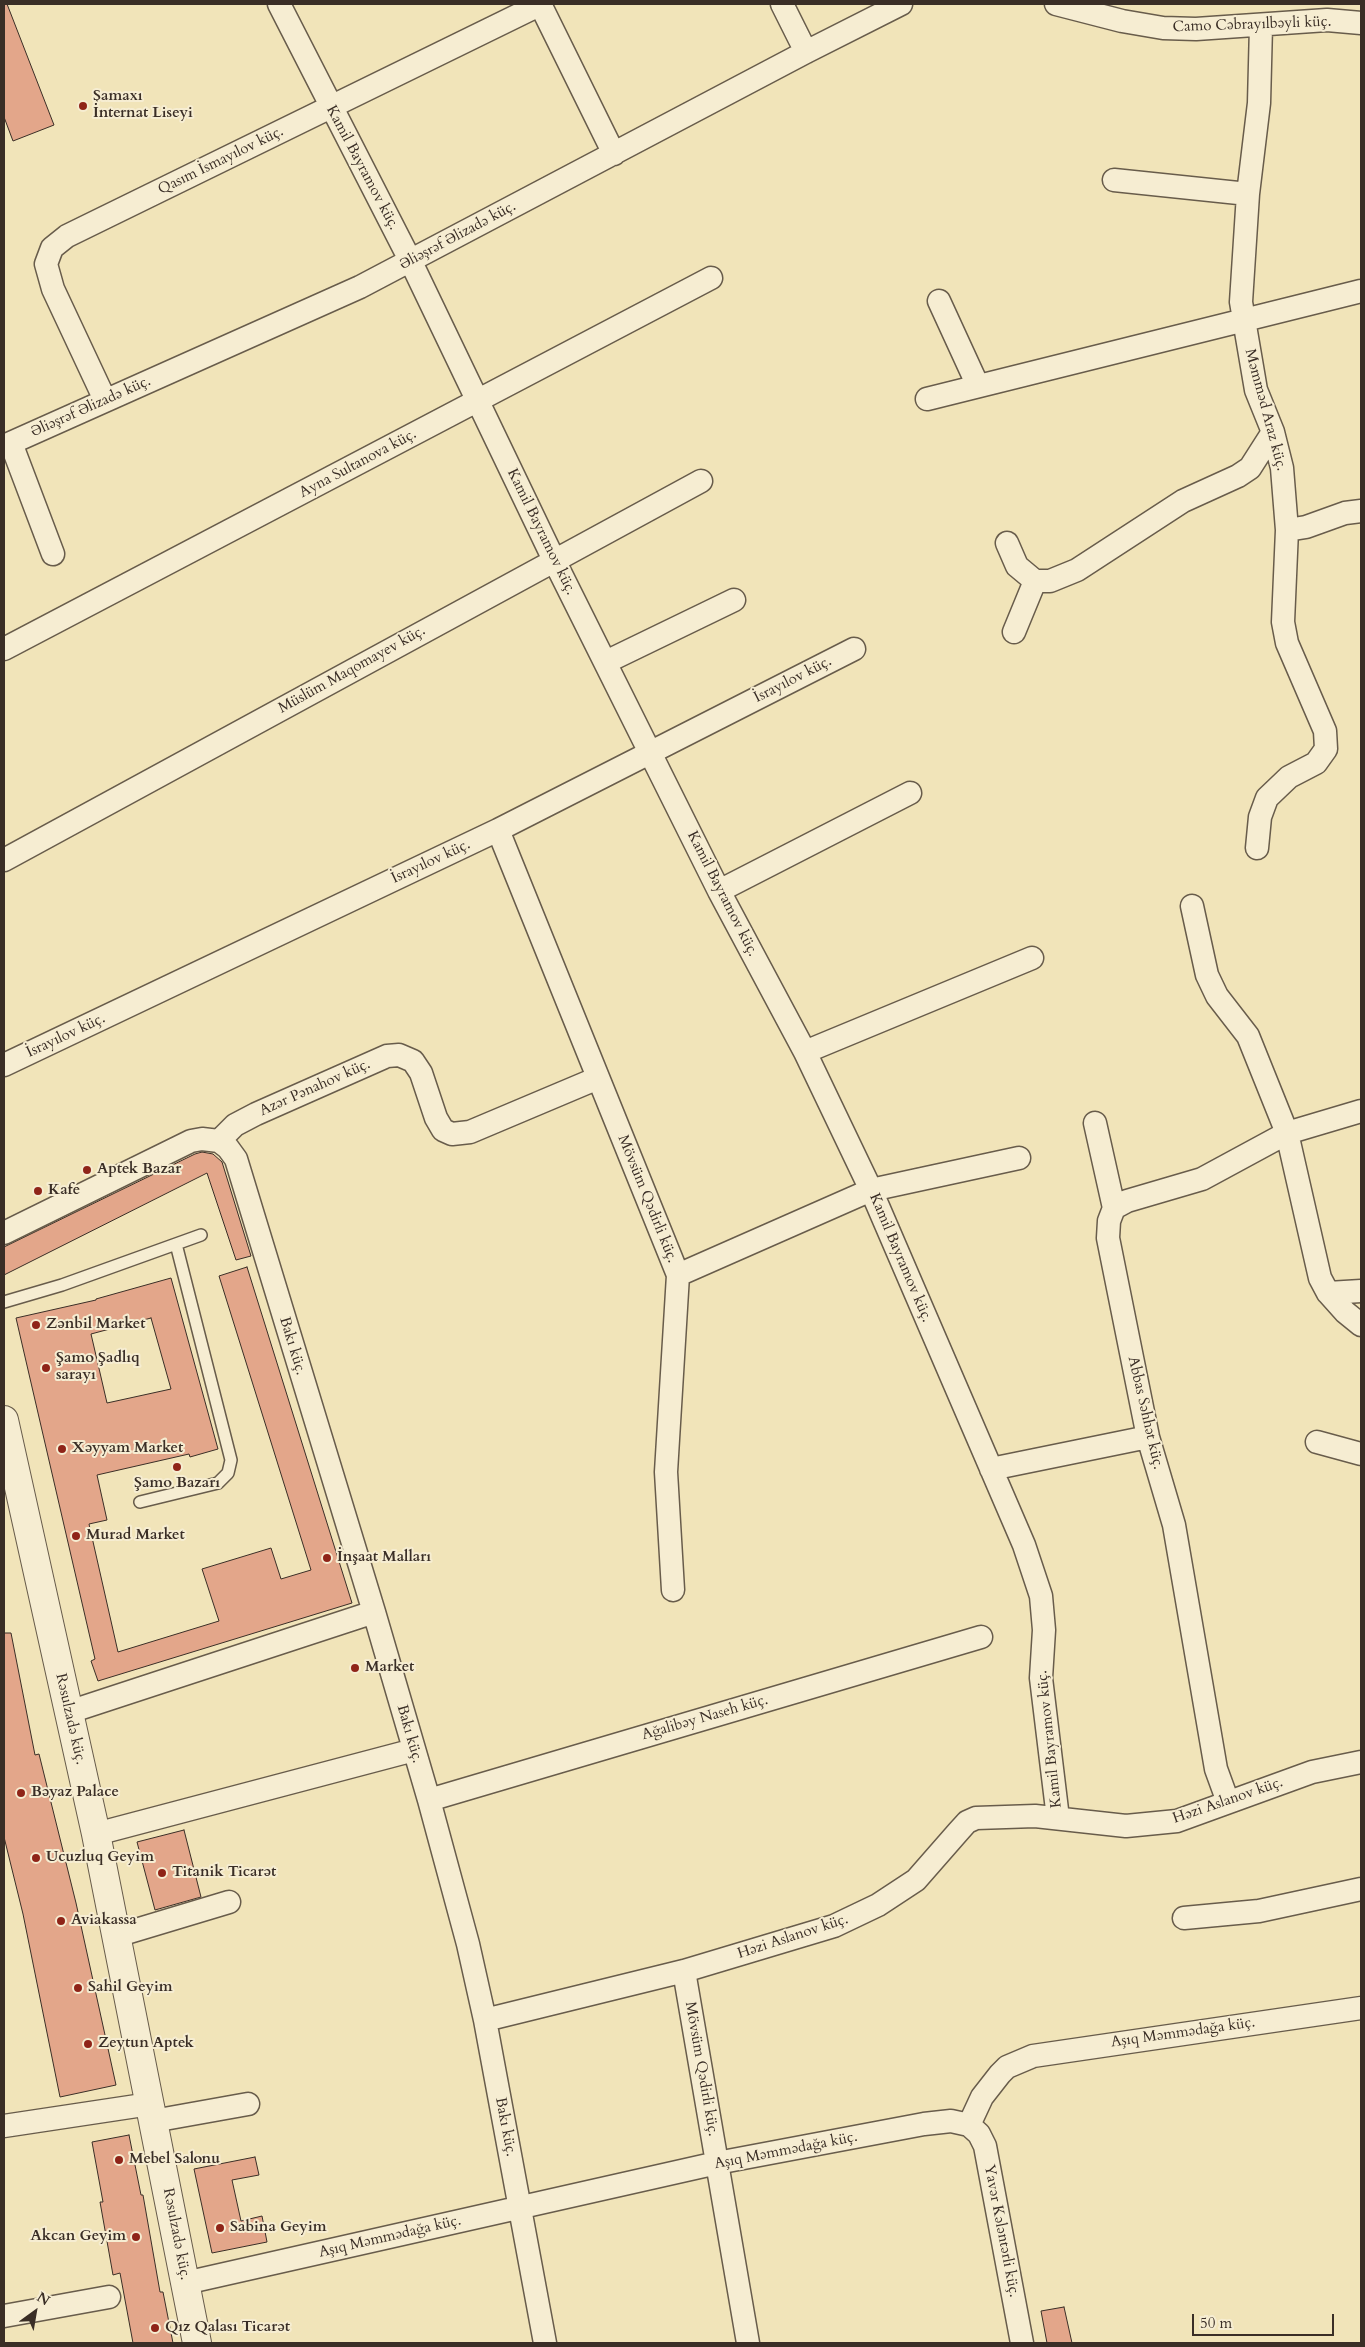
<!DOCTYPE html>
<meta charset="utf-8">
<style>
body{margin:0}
#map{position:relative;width:1365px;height:2347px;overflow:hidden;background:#f1e4b9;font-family:Cardo,serif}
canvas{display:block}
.frame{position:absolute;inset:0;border:5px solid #3a2e26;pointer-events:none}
.north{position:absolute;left:10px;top:2287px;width:50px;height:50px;-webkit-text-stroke:4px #f6edd2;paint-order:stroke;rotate:32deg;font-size:14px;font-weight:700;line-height:20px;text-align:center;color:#3a2e26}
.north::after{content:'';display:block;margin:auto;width:18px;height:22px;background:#3a2e26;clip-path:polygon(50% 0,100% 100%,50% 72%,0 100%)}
.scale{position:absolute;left:1192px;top:2314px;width:142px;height:22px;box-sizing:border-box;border:2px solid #3a2e26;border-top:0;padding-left:6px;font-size:15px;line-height:18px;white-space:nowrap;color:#3a2e26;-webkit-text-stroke:4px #f6edd2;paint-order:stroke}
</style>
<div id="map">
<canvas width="1365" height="2347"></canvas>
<div class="frame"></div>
<div class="north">N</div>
<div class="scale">50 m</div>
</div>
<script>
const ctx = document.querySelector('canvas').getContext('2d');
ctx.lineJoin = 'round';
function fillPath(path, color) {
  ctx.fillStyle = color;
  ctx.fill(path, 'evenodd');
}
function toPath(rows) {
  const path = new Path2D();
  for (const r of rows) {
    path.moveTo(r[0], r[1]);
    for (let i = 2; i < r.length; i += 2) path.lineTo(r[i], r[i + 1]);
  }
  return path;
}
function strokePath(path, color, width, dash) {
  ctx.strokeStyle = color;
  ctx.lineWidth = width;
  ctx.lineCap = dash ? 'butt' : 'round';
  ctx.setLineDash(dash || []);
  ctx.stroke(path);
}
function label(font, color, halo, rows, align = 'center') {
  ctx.font = font + ' Cardo,serif';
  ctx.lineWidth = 4;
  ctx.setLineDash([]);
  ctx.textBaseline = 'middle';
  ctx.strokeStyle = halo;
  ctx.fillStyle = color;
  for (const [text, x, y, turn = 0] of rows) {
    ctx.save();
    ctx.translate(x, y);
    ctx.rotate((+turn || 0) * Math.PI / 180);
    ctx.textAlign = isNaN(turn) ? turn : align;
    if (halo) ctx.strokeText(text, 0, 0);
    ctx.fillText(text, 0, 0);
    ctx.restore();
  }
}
const building = toPath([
 [4,4,7,4,54,125,13,141,4,117,4,4],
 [202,1152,213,1154,222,1162,251,1256,236,1260,207,1173,4,1275,4,1247,195,1154,202,1152],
 [247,1267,352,1603,98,1681,91,1661,95,1659,16,1318,96,1300,96,1299,171,1278,218,1449,190,1457,189,1454,97,1475,107,1520,89,1524,118,1652,219,1621,202,1569,271,1548,281,1579,311,1570,219,1276,247,1267],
 [151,1318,171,1389,107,1403,91,1334,151,1318],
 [4,1633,11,1633,35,1755,39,1754,76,1903,116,2085,60,2097,23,1914,4,1837,4,1633],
 [184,1830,201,1897,155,1910,137,1842,184,1830],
 [129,2135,141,2195,143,2195,160,2292,163,2292,173,2343,133,2343,120,2273,113,2275,100,2202,103,2202,92,2142,129,2135],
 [255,2157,259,2175,232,2180,241,2221,262,2216,267,2242,212,2253,194,2169,255,2157],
 [1064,2307,1072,2343,1047,2343,1041,2311,1064,2307]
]);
const service = toPath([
 [4,1302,62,1285,201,1235],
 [140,1502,218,1483,228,1473,231,1460,176,1244]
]);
const minor = toPath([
 [279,4,411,262,554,560,719,891,805,1052,871,1190,1024,1545,1041,1596,1044,1630,1041,1678,1058,1818],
 [540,4,614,154],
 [782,4,806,52],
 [1056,4,1122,21,1163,28,1196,29,1327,20,1361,23],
 [1114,180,1248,194],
 [939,301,978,386],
 [927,399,1361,291],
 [105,400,53,289,46,264,52,248,67,236,541,4],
 [11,443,53,554],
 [4,446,360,287,806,52,901,4],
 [1287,530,1306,527,1345,513,1361,511],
 [1007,543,1017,566,1035,581,1050,581,1077,570,1183,501,1238,476,1250,468,1273,432],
 [1014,632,1035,581],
 [4,649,711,278],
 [606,662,734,600],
 [498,830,678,1275,666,1472,673,1590],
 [1257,848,1260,817,1267,798,1289,777,1316,763,1326,749,1325,731,1287,643,1283,622,1287,530,1282,468,1273,432,1256,390,1241,302,1248,194,1259,103,1261,26],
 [4,860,701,481],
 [719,891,910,793],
 [1192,906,1207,975,1217,996,1248,1036,1287,1133,1320,1278,1328,1293,1345,1312,1361,1325],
 [805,1052,1032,958],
 [4,1065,498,830,854,649],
 [1095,1123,1114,1208],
 [219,1141,235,1125,256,1114,387,1056,399,1055,413,1061,421,1073,436,1118,443,1130,452,1134,470,1132,598,1078],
 [4,1233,191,1141,202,1139,219,1141,228,1148,236,1159,374,1612,429,1800,468,1944,485,2020,545,2343],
 [678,1275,871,1190,1019,1158],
 [1328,1293,1361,1291],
 [1317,1442,1361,1454],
 [991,1469,1148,1437],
 [69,1712,374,1612],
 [429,1800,981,1637],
 [1228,1802,1216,1769,1174,1525,1148,1437,1108,1238,1109,1221,1114,1208,1127,1201,1202,1179,1287,1133,1361,1111],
 [96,1834,414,1750],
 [1184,1918,1259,1911,1361,1889],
 [116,1936,229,1902],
 [684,1971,748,2343],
 [485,2020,684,1971,834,1926,878,1905,916,1880,958,1832,967,1822,976,1818,1035,1816,1126,1826,1177,1821,1312,1772,1361,1762],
 [153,2121,248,2104],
 [969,2125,982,2097,1000,2074,1007,2067,1033,2056,1361,2008],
 [4,2126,150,2104],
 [185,2283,717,2163,924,2124,951,2121,969,2125,979,2134,985,2146,1022,2343],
 [4,2316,109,2297]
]);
const tertiary = toPath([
 [4,1420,96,1834,197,2343]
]);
const markers = [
 [83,106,5,"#8f2418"],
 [87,1170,5,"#8f2418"],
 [38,1191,5,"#8f2418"],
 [36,1325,5,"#8f2418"],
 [46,1368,5,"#8f2418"],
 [62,1449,5,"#8f2418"],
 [177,1467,5,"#8f2418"],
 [76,1536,5,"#8f2418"],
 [327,1558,5,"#8f2418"],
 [355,1668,5,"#8f2418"],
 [21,1793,5,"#8f2418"],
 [36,1858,5,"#8f2418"],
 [162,1873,5,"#8f2418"],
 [61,1921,5,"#8f2418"],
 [78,1988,5,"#8f2418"],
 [88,2044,5,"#8f2418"],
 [119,2160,5,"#8f2418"],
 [220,2228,5,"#8f2418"],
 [136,2237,5,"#8f2418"],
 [155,2328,5,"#8f2418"]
];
const streetNames = [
 ["Camo Cəbrayılbəyli küç.",1252,25,-2],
 ["Qasım İsmayılov küç.",221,161,-26],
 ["Kamil Bayramov küç.",362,168,62],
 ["Əliəşrəf Əlizadə küç.",458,236,-28],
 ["Əliəşrəf Əlizadə küç.",91,407,-24],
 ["Məmməd Araz küç.",1265,410,75],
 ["Ayna Sultanova küç.",358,464,-28],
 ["Kamil Bayramov küç.",541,532,64],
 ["Müslüm Maqomayev küç.",352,670,-29],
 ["İsrayılov küç.",793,680,-27],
 ["İsrayılov küç.",431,862,-25],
 ["Kamil Bayramov küç.",722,894,63],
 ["İsrayılov küç.",66,1036,-25],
 ["Azər Pənahov küç.",315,1088,-24],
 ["Mövsüm Qədirli küç.",647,1199,68],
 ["Kamil Bayramov küç.",900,1258,67],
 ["Bakı küç.",292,1346,73],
 ["Abbas Səhhət küç.",1145,1413,77],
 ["Ağalibəy Naseh küç.",705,1718,-16],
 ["Rəsulzadə küç.",70,1719,77],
 ["Bakı küç.",409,1734,74],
 ["Kamil Bayramov küç.",1050,1739,-96],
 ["Həzi Aslanov küç.",1228,1801,-19],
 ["Həzi Aslanov küç.",793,1937,-18],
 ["Aşıq Məmmədağa küç.",1183,2033,-8],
 ["Mövsüm Qədirli küç.",701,2069,80],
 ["Bakı küç.",505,2127,79],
 ["Aşıq Məmmədağa küç.",786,2151,-11],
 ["Yavər Kələntərli küç.",1001,2231,79],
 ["Rəsulzadə küç.",176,2234,79],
 ["Aşıq Məmmədağa küç.",390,2237,-13]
];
const poiNames = [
 ["Şamaxı",93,97],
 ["İnternat Liseyi",93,114],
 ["Aptek Bazar",97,1170],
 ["Kafe",48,1191],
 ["Zənbil Market",46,1325],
 ["Şamo Şadlıq",56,1359],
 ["sarayı",56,1376],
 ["Xəyyam Market",72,1449],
 ["Şamo Bazarı",177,1484,"center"],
 ["Murad Market",86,1536],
 ["İnşaat Malları",337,1558],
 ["Market",365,1668],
 ["Bəyaz Palace",31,1793],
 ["Ucuzluq Geyim",46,1858],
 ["Titanik Ticarət",172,1873],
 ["Aviakassa",71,1921],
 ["Sahil Geyim",88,1988],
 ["Zeytun Aptek",98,2044],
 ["Mebel Salonu",129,2160],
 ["Sabina Geyim",230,2228],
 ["Akcan Geyim",126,2237,"right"],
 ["Qız Qalası Ticarət",165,2328]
];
fillPath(building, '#e3a68a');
strokePath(building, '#3a2e26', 1);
strokePath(service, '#685c4b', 14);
strokePath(minor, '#685c4b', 25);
strokePath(tertiary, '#685c4b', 30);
strokePath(service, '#f6edd2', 11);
strokePath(minor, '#f6edd2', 22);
strokePath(tertiary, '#f6edd2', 28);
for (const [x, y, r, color] of markers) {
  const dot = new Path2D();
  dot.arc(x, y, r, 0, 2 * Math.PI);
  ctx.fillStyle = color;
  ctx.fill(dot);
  strokePath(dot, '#f6edd2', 2);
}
label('15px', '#3a2e26', '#f6edd2', streetNames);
label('bold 15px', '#3a2e26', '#f6edd2', poiNames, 'left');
</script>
